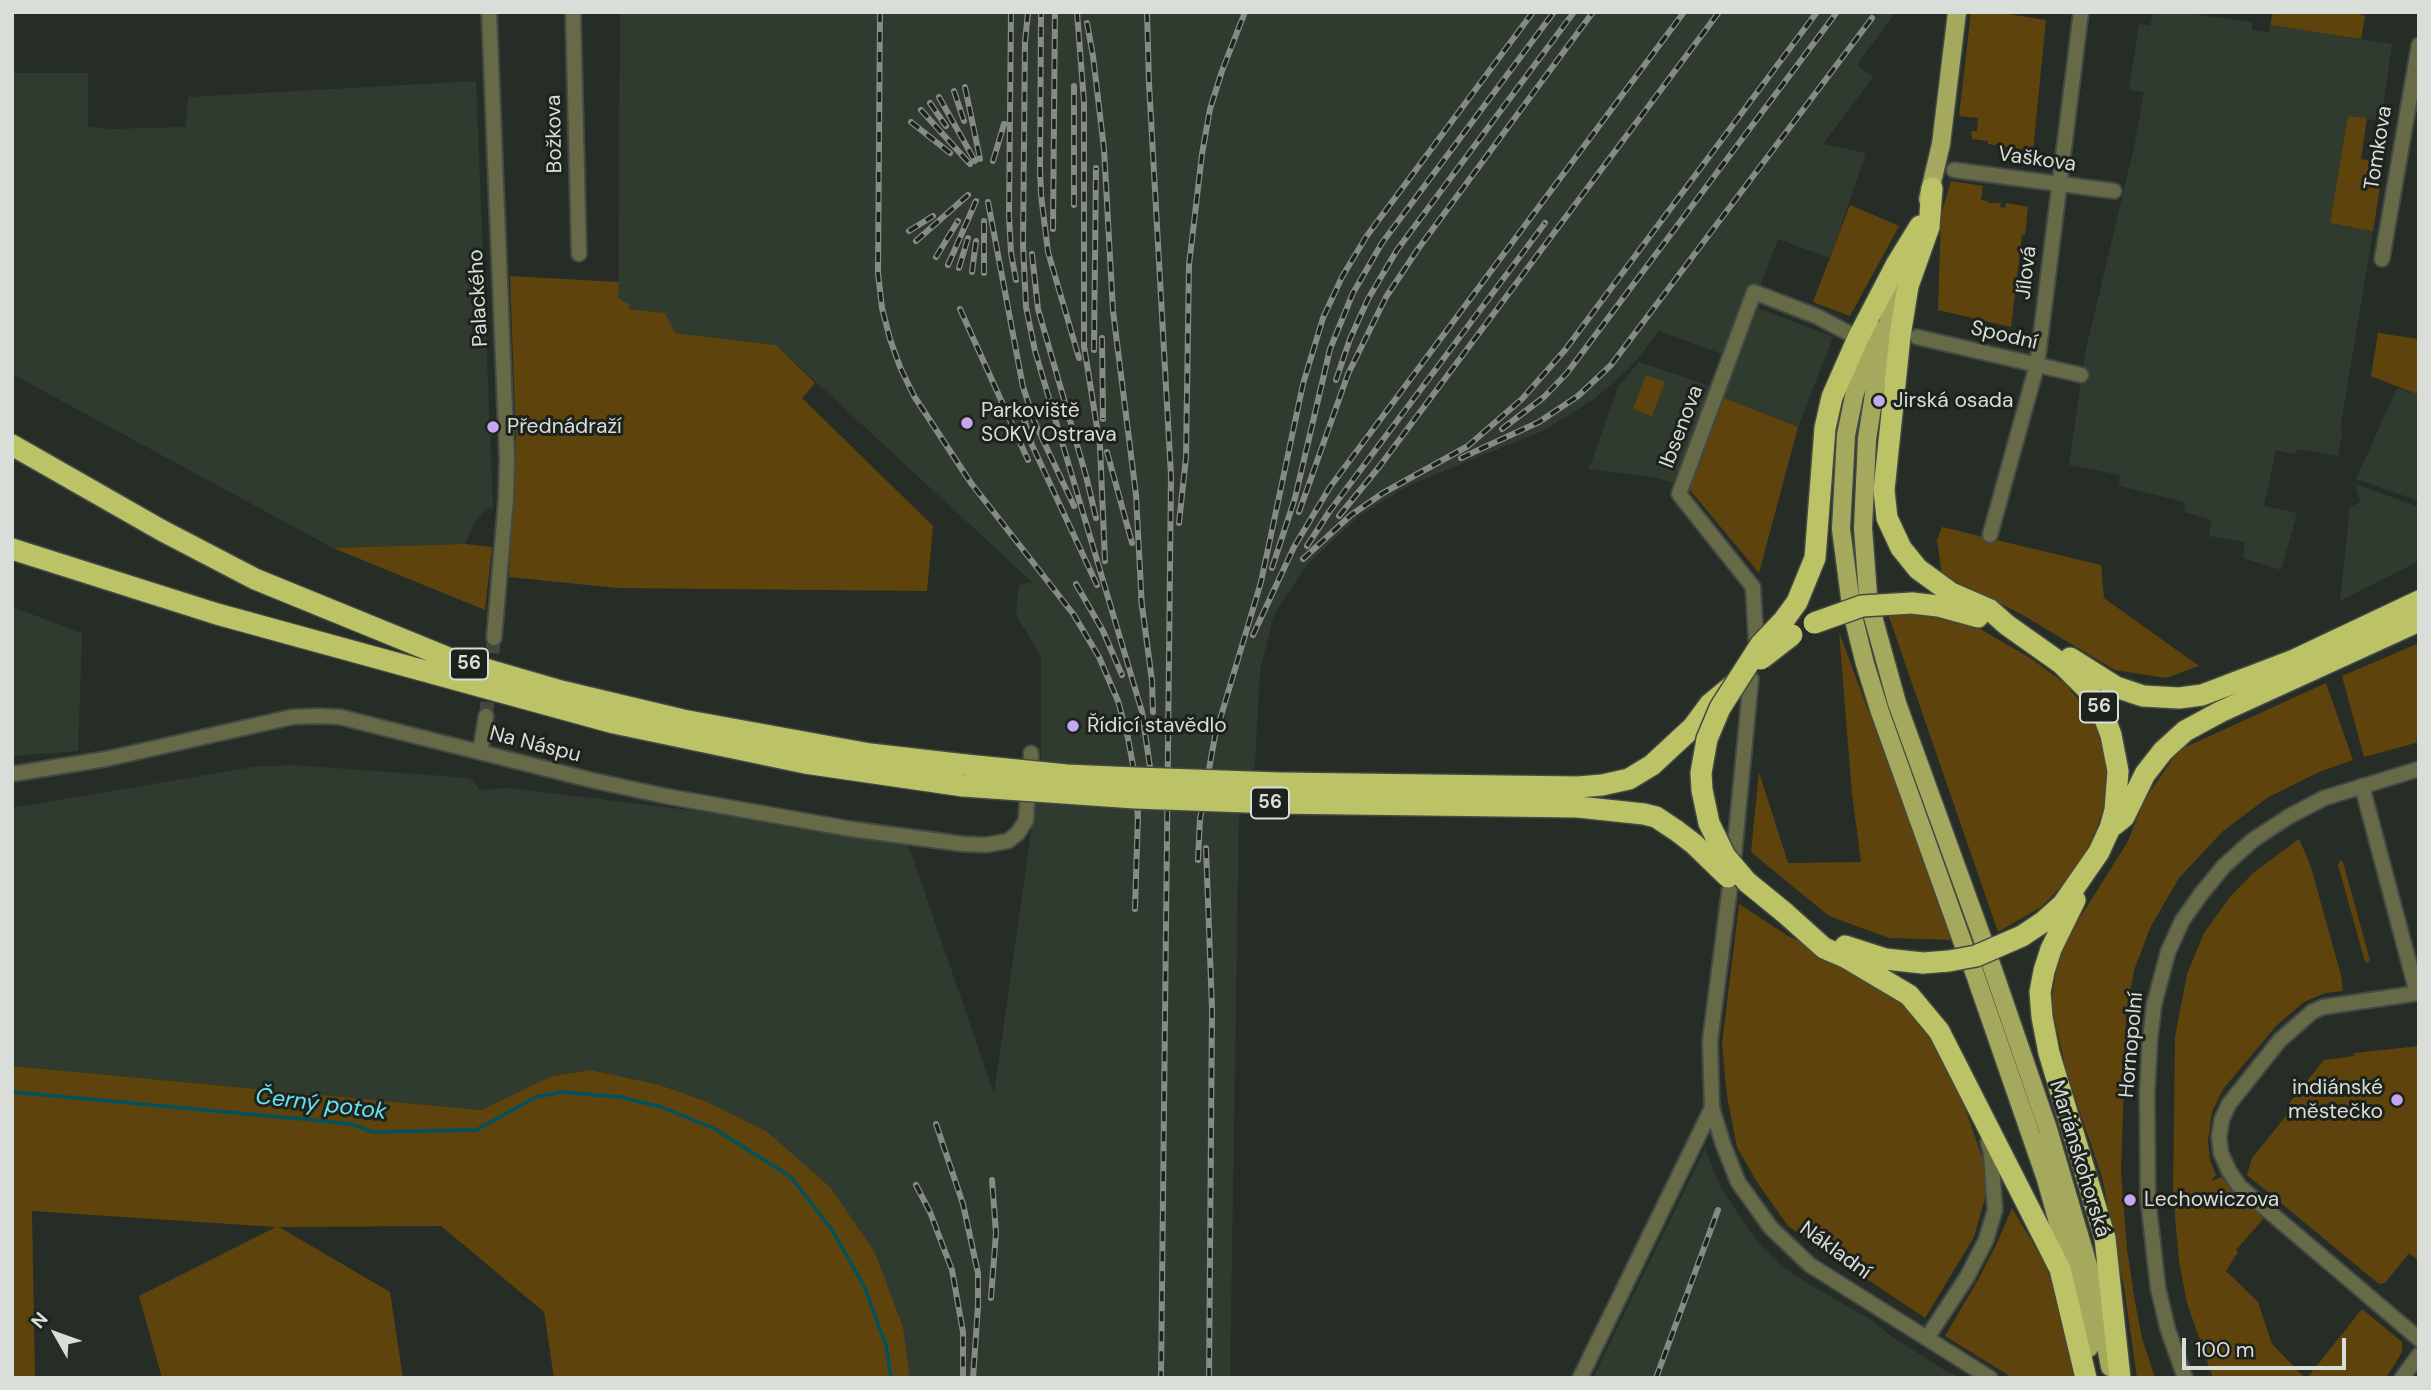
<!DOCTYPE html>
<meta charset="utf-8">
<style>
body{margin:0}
#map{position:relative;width:2431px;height:1390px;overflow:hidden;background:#262d26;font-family:"DM Sans",sans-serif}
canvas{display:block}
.frame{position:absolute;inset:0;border:14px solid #daded9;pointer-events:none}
.north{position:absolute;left:21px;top:1299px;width:70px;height:70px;-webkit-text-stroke:5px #1d231c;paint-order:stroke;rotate:310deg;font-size:19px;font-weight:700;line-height:28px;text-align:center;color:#daded9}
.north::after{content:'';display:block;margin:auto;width:24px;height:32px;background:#daded9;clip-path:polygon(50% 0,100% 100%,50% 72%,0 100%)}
.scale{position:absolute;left:2182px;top:1338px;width:164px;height:32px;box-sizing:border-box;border:4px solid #daded9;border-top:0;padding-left:9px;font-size:21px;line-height:24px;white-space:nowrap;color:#daded9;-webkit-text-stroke:5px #1d231c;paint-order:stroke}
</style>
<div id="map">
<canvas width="2431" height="1390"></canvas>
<div class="frame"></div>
<div class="north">N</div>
<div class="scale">100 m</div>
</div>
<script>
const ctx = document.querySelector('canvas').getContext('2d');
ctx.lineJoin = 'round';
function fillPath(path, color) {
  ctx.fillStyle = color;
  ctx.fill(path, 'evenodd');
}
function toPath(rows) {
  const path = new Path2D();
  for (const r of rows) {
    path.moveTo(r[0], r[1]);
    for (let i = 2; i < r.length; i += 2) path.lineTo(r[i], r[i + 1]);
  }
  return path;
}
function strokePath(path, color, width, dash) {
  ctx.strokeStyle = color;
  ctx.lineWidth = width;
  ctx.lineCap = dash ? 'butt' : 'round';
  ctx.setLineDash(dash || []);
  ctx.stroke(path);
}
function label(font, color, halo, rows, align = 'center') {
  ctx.font = font + ' "DM Sans",sans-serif';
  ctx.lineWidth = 6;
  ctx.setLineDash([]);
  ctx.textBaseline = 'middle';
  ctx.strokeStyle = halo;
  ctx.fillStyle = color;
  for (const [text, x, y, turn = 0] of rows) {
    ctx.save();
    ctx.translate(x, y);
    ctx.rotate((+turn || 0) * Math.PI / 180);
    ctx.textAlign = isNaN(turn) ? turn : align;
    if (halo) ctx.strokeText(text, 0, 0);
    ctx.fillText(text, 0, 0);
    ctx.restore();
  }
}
const built = toPath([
 [620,12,1896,12,1857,65,1873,77,1823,144,1866,153,1830,258,1778,239,1733,358,1659,331,1637,360,1614,382,1594,399,1545,430,1410,485,1359,516,1306,566,1274,614,1260,670,1255,764,1239,814,1230,1378,910,1378,903,1327,705,1101,660,1085,591,1070,552,1076,481,1110,12,1066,12,808,253,767,293,765,470,778,480,790,510,788,705,812,908,844,994,1094,1041,762,1041,656,1016,615,1019,585,1032,582,776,345,675,333,665,313,629,309,618,298],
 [2153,12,2179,12,2252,22,2252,30,2269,32,2270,25,2392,44,2381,121,2348,116,2330,223,2373,231,2340,430,2343,431,2338,456,2297,449,2295,454,2276,450,2264,506,2297,513,2281,570,2243,558,2245,542,2209,536,2212,520,2184,512,2185,502,2119,486,2120,475,2069,465,2085,353,2133,152,2144,92,2129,90,2139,24,2150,26],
 [12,73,88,73,88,127,110,129,186,127,188,97,476,81,493,509,487,508,476,520,465,544,333,548,12,374],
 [1758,308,1833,337,1798,427,1724,398],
 [1639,362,1710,386,1674,483,1657,478,1589,469,1618,387],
 [2397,388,2419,395,2419,501,2356,479],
 [2355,484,2419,507,2419,561,2340,601,2350,507,2360,502],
 [12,607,82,633,78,751,12,756],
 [1705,1149,1721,1188,1749,1230,1765,1250,1786,1269,1812,1286,1873,1321,1887,1333,1944,1370,1962,1378,1593,1378]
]);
const green = toPath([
 [1971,12,1995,12,2046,20,2033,151,1988,144,1988,141,1972,139,1971,131,1977,131,1978,118,1959,116],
 [2273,12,2354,12,2365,16,2361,39,2270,25],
 [2348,116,2367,118,2361,159,2384,163,2373,231,2330,223],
 [1951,181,1983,186,1981,200,1988,201,1988,203,2001,203,2000,207,2005,208,2006,203,2028,207,2025,235,2022,235,2011,327,1938,310,1941,215],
 [1850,205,1899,226,1850,316,1813,302],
 [510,276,619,282,618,298,629,304,629,309,665,313,675,333,776,345,815,383,802,398,933,526,927,591,617,588,509,577,516,438],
 [2378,333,2419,339,2419,395,2371,376],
 [1646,375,1665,382,1652,416,1633,409],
 [1724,398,1798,427,1759,573,1689,489],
 [1942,527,2101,565,2104,598,2199,666,2166,678,2115,670,2021,614,1942,575,1937,540],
 [465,544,492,547,485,610,333,548],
 [1888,614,1929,614,1982,630,2030,658,2066,684,2095,722,2107,765,2105,803,2092,842,2068,880,2041,907,1998,932],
 [1839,632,1954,940,1889,938,1829,916,1751,852,1759,772,1788,863,1861,862,1852,794],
 [2419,643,2419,742,2364,757,2342,676],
 [2326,683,2353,760,2319,772,2267,798,2222,832,2179,878,2151,926,2134,970,2126,1017,2121,1172,2127,1249,2135,1302,2142,1338,2155,1378,2137,1378,2124,1287,2102,1177,2068,1077,2051,1005,2059,951,2127,843,2145,799,2179,750],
 [2299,839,2310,864,2341,975,2343,991,2325,993,2304,1002,2277,1025,2223,1089,2212,1112,2208,1141,2210,1160,2216,1175,2211,1181,2222,1177,2234,1191,2264,1218,2236,1250,2238,1252,2226,1271,2258,1302,2272,1344,2305,1378,2213,1378,2187,1303,2179,1261,2173,1194,2175,1037,2187,974,2204,933,2230,897,2253,873],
 [2340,860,2343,862,2370,960,2367,963,2365,962,2338,865],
 [1739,904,1788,936,1839,959,1900,1000,1932,1038,1961,1097,1985,1165,1985,1198,1974,1237,1925,1318,1788,1226,1757,1182,1737,1147,1727,1096,1722,1044],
 [2419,1046,2419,1261,2409,1253,2385,1283,2379,1284,2247,1175,2252,1158,2290,1111,2286,1107,2324,1060,2354,1056,2354,1053],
 [12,1066,481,1110,552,1076,591,1070,660,1085,705,1101,766,1131,831,1188,875,1253,903,1327,910,1378,554,1378,544,1312,441,1226,279,1227,390,1292,403,1378,162,1378,139,1296,276,1227,32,1211,35,1378,12,1378],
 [2012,1208,2046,1265,2071,1346,2076,1378,2013,1378,1945,1336,1978,1280,1998,1241],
 [2362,1309,2402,1342,2402,1352,2386,1378,2307,1378]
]);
const stream = toPath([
 [12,1092,313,1120,351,1124,372,1132,476,1130,536,1097,561,1092,620,1097,661,1107,715,1129,791,1177,832,1230,864,1286,886,1345,891,1378]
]);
const minorTunnel = toPath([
 [486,716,494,638]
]);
const minor = toPath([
 [489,12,507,458,506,499,494,638],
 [573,12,579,254],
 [1954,170,2114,191],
 [2382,259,2419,45],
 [1917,337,2081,375],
 [1990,535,2037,365,2081,12],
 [1756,639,1753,587,1679,494,1754,292,1816,316,1858,338],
 [480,752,486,716],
 [1031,753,1031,761],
 [12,774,106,759,292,717,320,716,340,717,591,780,665,796,851,829,963,844,986,845,1008,841,1018,833,1026,820,1027,804],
 [2362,786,2417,993],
 [1734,855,1751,679],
 [1730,886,1710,1041,1712,1108,1723,1144,1738,1182,1771,1228,1810,1265,1990,1378],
 [2419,993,2323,1007,2312,1012,2280,1040,2229,1104,2222,1119,2219,1137,2221,1153,2229,1171,2239,1186,2419,1339],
 [1927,1338,1967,1277,1986,1240,1995,1210,1991,1153,1988,1142],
 [1580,1378,1712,1108],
 [2185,1378,2168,1330,2158,1288,2148,1199,2147,1093,2150,1039,2154,1005,2168,952,2182,921,2201,894,2224,866,2253,840,2288,817,2324,798,2419,769],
 [2402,1378,2419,1355]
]);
const major = toPath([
 [1928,199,1941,144,1957,12],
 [1868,595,1863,528,1867,439,1882,343,1904,272],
 [1850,598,1841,529,1846,435,1854,396,1875,330],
 [1872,613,1897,703,1984,943],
 [1853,616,1865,664,1880,712,1965,949],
 [1989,958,2048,1129,2095,1289,2110,1367],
 [1971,963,2046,1179,2080,1302,2089,1348]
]);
const highway = toPath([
 [1932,188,1929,227,1908,286,1900,336,1884,490,1887,518,1901,548,1918,569,1951,593,1990,610,2007,625,2062,664,2087,689,2105,719,2111,735,2118,771,2115,810,2110,828,2099,852,2063,904,2043,922,2022,936],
 [12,445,161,530,255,579,451,659,561,691,683,720,870,754,966,765],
 [12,549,217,614,614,723,805,763,963,786],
 [1912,603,1938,606,1978,617],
 [1784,620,1797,602,1815,558,1825,428,1832,397,1858,338,1896,265,1920,226],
 [2070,658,2116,687,2143,696,2179,698,2202,695,2294,660,2419,601],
 [1578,787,1602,785,1629,779,1652,765,1693,727,1710,704,1733,685],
 [1578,807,1644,814,1656,817,1677,831],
 [2114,825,2124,817,2145,774,2163,751,2185,731,2220,712,2419,621],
 [2075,900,2051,949,2044,971,2040,992,2042,1017,2049,1053,2105,1238,2120,1378],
 [1785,913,1824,948,1845,957,1909,995,1939,1031,2060,1269,2086,1378],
 [1845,946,1885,959,1923,963]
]);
const rail = toPath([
 [880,12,878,273,882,308,890,339,900,367,914,396,971,483,1074,615,1099,657,1118,701,1128,738,1136,782,1138,822],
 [1011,12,1009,216,1011,253,1016,280],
 [1028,12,1025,42,1023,245,1026,307,1035,351,1142,712,1152,781],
 [1077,12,1084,102,1084,346,1100,446,1105,561],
 [1147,12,1149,83,1171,476,1161,1378],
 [1087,23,1093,56,1104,149,1113,311,1136,495,1142,608],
 [965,87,980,159],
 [954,91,964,121],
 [939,97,975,161],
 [930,103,946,126],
 [921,110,970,164],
 [911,122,950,153],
 [993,161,1004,124],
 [1040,167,1041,195,1048,252,1079,358],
 [1040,177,1041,12],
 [988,202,1023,387,1035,423,1074,506],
 [1074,205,1074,86],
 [1053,229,1055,12],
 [909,231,933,216],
 [916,241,968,195],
 [1032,254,1038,309,1086,476,1096,518],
 [936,257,958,221],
 [948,265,976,201],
 [959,268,968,238],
 [972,272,976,241],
 [984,273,984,221],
 [960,309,1028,460],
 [1102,338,1103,419],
 [1094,350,1096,168],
 [1336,380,1350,339,1368,299,1397,250,1574,12],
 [1022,412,1032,445,1097,585],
 [1502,429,1544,397,1567,373,1837,12],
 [1107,452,1132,543],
 [1461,458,1539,422,1578,396,1611,365,1872,18],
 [1299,512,1348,374,1386,297,1418,249,1593,12],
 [1339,516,1379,467,1719,12],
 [1179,523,1186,457,1189,265,1202,154,1210,109,1222,71,1245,12],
 [1307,546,1329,512,1545,223],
 [1303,559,1351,515,1383,493,1468,446,1522,399,1565,350,1817,12],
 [1272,568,1295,498,1330,349,1353,293,1382,243,1554,12],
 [1076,584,1103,631,1122,675],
 [1141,598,1152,681,1153,712],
 [1253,635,1294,547,1330,487,1684,12],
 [1206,848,1212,1009,1209,1378],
 [1198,860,1200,819,1215,736,1261,582,1303,384,1323,318,1342,277,1366,237,1533,12],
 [1135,909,1138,813],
 [936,1124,963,1204,978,1273,978,1306,973,1378],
 [916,1185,930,1212,952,1270,963,1332,963,1378],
 [991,1298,996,1233,992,1180],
 [1656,1378,1718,1210]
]);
const highwayBridge = toPath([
 [1784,620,1761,644,1720,708,1707,739,1701,773,1702,790,1709,823,1725,856,1747,882,1785,913],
 [1814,623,1862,606,1912,603],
 [1761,659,1792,635],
 [966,765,1067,775,1136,778,1279,783,1578,787],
 [963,786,1135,798,1275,803,1578,807],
 [1677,831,1694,844,1728,877],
 [1923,963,1949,961,1976,956,2022,936]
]);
const markers = [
 [1879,401,7,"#c5a7f1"],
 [967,423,7,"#c5a7f1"],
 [493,427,7,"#c5a7f1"],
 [1073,726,7,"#c5a7f1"],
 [2397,1100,7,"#c5a7f1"],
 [2130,1200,7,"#c5a7f1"]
];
const shields = [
 [469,664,38],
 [2099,707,38],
 [1270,803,38]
];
const shieldNames = [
 ["56",469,664],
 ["56",2099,707],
 ["56",1270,803]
];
const streetNames = [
 ["Božkova",555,134,-91],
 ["Tomkova",2379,148,-81],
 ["Vaškova",2037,160,8],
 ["Jílová",2027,273,-83],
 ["Palackého",479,298,-93],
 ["Spodní",2004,336,13],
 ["Ibsenova",1682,427,-69],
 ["Na Náspu",535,745,14],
 ["Hornopolní",2132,1045,-85],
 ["Mariánskohorská",2079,1159,73],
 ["Nákladní",1835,1251,36]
];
const poiNames = [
 ["Jirská osada",1893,401],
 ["Parkoviště",981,411],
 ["SOKV Ostrava",981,435],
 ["Přednádraží",507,427],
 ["Řídicí stavědlo",1087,726],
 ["indiánské",2383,1088,"right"],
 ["městečko",2383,1112,"right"],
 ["Lechowiczova",2144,1200]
];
const waterNames = [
 ["Černý potok",321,1105,7]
];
fillPath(built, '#303b30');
fillPath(green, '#5e430c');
strokePath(stream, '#00525c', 3.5);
strokePath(minorTunnel, '#414841', 14, [14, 7]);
strokePath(minor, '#434943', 18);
strokePath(major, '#434943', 21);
strokePath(highway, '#434943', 24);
strokePath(minor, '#676a47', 14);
strokePath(major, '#a4a95e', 18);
strokePath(highway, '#bcc266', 21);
strokePath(rail, '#868b85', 6);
strokePath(rail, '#1d231c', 3.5, [10]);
strokePath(highwayBridge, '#434943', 24, []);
strokePath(highwayBridge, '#bcc266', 21);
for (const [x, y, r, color] of markers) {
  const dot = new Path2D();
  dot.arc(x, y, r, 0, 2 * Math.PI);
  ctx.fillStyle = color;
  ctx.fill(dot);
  strokePath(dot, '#1d231c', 2.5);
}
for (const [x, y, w] of shields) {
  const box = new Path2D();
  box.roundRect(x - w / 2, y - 15.5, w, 31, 5);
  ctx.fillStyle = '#1d231c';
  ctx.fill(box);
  strokePath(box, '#daded9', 2);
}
label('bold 19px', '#daded9', null, shieldNames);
label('21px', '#daded9', '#1d231c', streetNames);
label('21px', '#daded9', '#1d231c', poiNames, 'left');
label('italic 23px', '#61e4f6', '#1d231c', waterNames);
</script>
